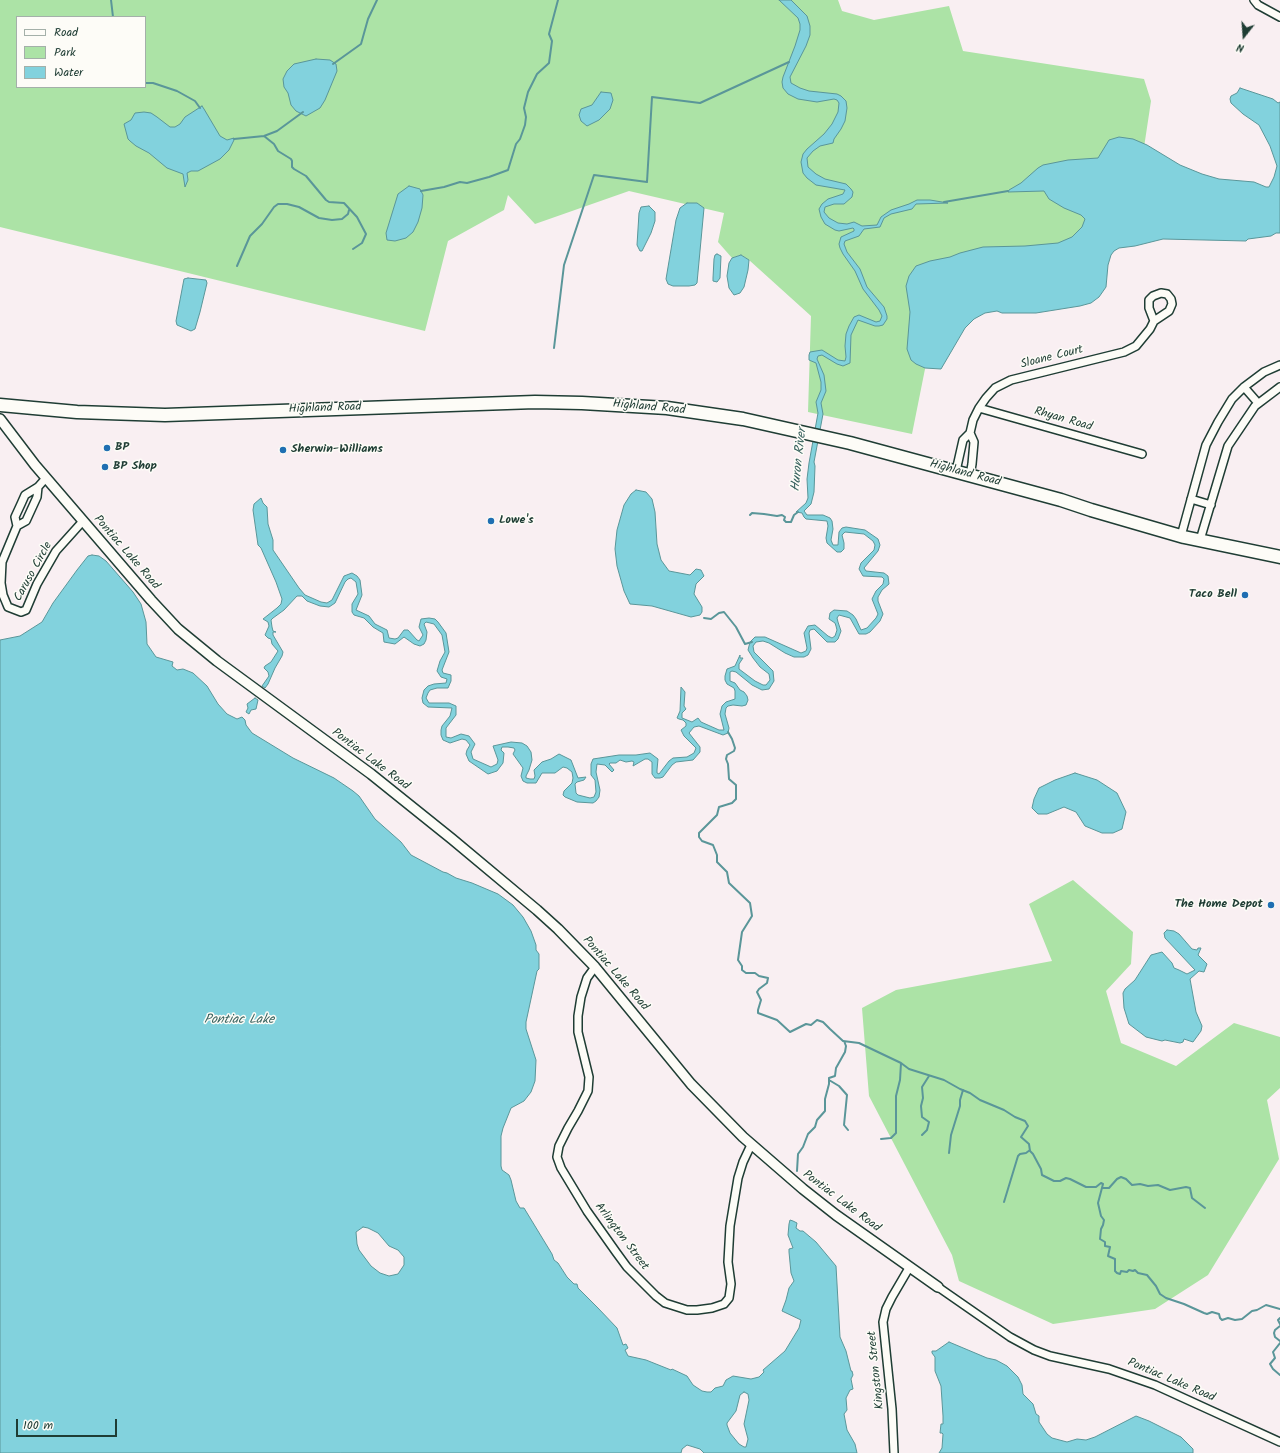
<!DOCTYPE html>
<style>
body{margin:0}
#map{position:relative;width:1280px;height:1453px;overflow:hidden;background:#f9eff2;font-family:Kalam,sans-serif}
canvas{display:block}
.legend{position:absolute;left:16px;top:16px;width:130px;height:72px;box-sizing:border-box;background:#fdfcf7;border:1px solid #a4b0a9;margin:0;padding:5px 7px;list-style:none;font-size:12px;color:#1f3d34}
.legend li{display:flex;align-items:center;gap:8px;height:20px}
.legend b{width:20px;border:1px solid #a4b0a9}
.north{position:absolute;left:1224px;top:16px;width:40px;height:40px;-webkit-text-stroke:3px #fdfcf7;paint-order:stroke;rotate:197deg;font-size:11px;font-weight:700;line-height:16px;text-align:center;color:#1f3d34}
.north::after{content:'';display:block;margin:auto;width:14px;height:18px;background:#1f3d34;clip-path:polygon(50% 0,100% 100%,50% 72%,0 100%)}
.scale{position:absolute;left:16px;top:1419px;width:101px;height:18px;box-sizing:border-box;border:2px solid #1f3d34;border-top:0;padding-left:5px;font-size:12px;line-height:14px;white-space:nowrap;color:#1f3d34;-webkit-text-stroke:3px #fdfcf7;paint-order:stroke}
</style>
<div id="map">
<canvas width="1280" height="1453"></canvas>
<ul class="legend">
<li><b style="height:5px;background:#fdfcf7"></b>Road</li>
<li><b style="height:11px;background:#ace3a6"></b>Park</li>
<li><b style="height:11px;background:#82d2dd"></b>Water</li>
</ul>
<div class="north">N</div>
<div class="scale">100 m</div>
</div>
<script>
const ctx = document.querySelector('canvas').getContext('2d');
ctx.lineJoin = 'round';
function fillPath(path, color) {
  ctx.fillStyle = color;
  ctx.fill(path, 'evenodd');
}
function toPath(rows) {
  const path = new Path2D();
  for (const r of rows) {
    path.moveTo(r[0], r[1]);
    for (let i = 2; i < r.length; i += 2) path.lineTo(r[i], r[i + 1]);
  }
  return path;
}
function strokePath(path, color, width, dash) {
  ctx.strokeStyle = color;
  ctx.lineWidth = width;
  ctx.lineCap = dash ? 'butt' : 'round';
  ctx.setLineDash(dash || []);
  ctx.stroke(path);
}
function label(font, color, halo, rows, align = 'center') {
  ctx.font = font + ' Kalam,sans-serif';
  ctx.lineWidth = 3;
  ctx.setLineDash([]);
  ctx.textBaseline = 'middle';
  ctx.strokeStyle = halo;
  ctx.fillStyle = color;
  for (const [text, x, y, turn = 0] of rows) {
    ctx.save();
    ctx.translate(x, y);
    ctx.rotate((+turn || 0) * Math.PI / 180);
    ctx.textAlign = isNaN(turn) ? turn : align;
    if (halo) ctx.strokeText(text, 0, 0);
    ctx.fillText(text, 0, 0);
    ctx.restore();
  }
}
const green = toPath([
 [0,0,838,0,842,11,874,20,949,6,963,51,1144,79,1151,101,1143,154,1073,252,936,271,927,359,912,434,808,412,811,316,749,260,741,255,732,258,718,242,724,213,629,191,535,224,508,195,504,210,448,241,425,331,0,227],
 [17,17,145,17,145,87,17,87],
 [1073,880,1133,932,1131,964,1106,991,1121,1043,1176,1066,1234,1023,1280,1037,1280,1088,1267,1100,1279,1159,1208,1275,1155,1309,1053,1324,959,1281,952,1255,869,1096,862,1008,896,990,1052,961,1029,904]
]);
const water = toPath([
 [779,0,791,0,807,16,810,26,810,35,806,46,790,77,791,83,800,88,809,91,837,94,841,96,846,101,847,108,845,121,841,129,834,139,833,143,820,146,813,151,807,158,808,167,816,174,825,179,846,184,851,189,853,192,852,197,844,204,834,204,825,207,824,212,829,218,838,223,847,224,854,222,862,226,877,225,881,217,891,210,909,204,917,200,930,200,948,203,916,204,912,209,891,214,884,218,880,227,864,229,859,236,845,241,844,244,847,252,860,269,867,287,884,307,887,316,887,319,883,325,879,326,875,326,858,320,851,335,850,363,843,366,837,364,822,355,818,356,817,359,824,375,826,391,821,403,823,414,814,462,815,466,814,492,811,504,804,511,807,515,823,515,830,518,832,521,833,529,831,540,833,545,838,545,839,532,842,528,846,527,865,530,878,539,880,545,878,551,864,568,866,571,884,573,888,576,889,584,882,590,878,597,878,601,883,614,880,621,870,632,866,634,859,634,850,618,839,615,837,618,838,622,841,631,838,639,835,642,827,642,814,629,810,630,809,633,811,649,808,655,804,657,794,657,785,653,769,643,763,641,756,642,753,646,754,652,773,671,774,681,769,689,762,690,752,685,736,672,732,671,730,672,730,681,735,683,740,690,744,692,747,696,748,700,746,705,742,706,733,705,728,706,726,708,725,714,729,728,728,733,723,735,699,726,694,727,689,733,700,747,700,752,693,760,676,762,672,765,663,777,660,778,655,778,652,774,652,762,648,759,645,759,633,766,634,762,632,761,626,762,620,760,616,763,610,763,609,764,614,770,612,772,605,765,597,764,596,772,600,790,599,797,596,801,593,803,577,802,565,797,563,795,564,791,572,783,573,778,572,772,567,768,563,767,555,773,542,773,536,783,527,783,523,781,521,776,523,768,513,754,515,750,514,748,508,747,502,747,501,750,504,753,503,763,497,771,488,774,469,761,466,754,467,750,470,745,466,740,462,739,450,743,443,740,441,735,441,730,442,726,450,716,452,708,428,707,423,703,422,698,424,690,428,686,434,684,446,683,447,679,441,677,437,671,440,661,445,652,442,635,434,624,426,622,424,624,427,632,426,640,424,644,420,646,414,644,404,637,395,644,384,642,383,633,373,627,364,618,354,615,352,612,352,604,358,594,356,582,351,578,348,579,345,582,335,603,329,607,320,606,307,601,302,596,297,596,284,610,273,618,271,620,272,627,273,631,276,632,273,632,273,635,283,652,282,656,275,668,268,684,265,688,262,686,269,676,268,672,264,668,265,666,271,662,278,651,272,644,271,639,268,638,265,635,269,626,268,622,263,619,277,608,281,604,282,599,276,582,261,548,258,545,253,510,254,504,261,498,263,503,267,507,268,524,273,540,273,550,299,588,305,595,321,602,327,603,332,600,344,576,352,573,357,576,360,580,362,595,356,610,369,616,375,624,387,630,389,638,395,639,398,638,404,630,408,630,417,640,419,641,423,635,419,627,421,619,429,618,435,619,438,622,446,633,449,652,442,670,443,673,451,675,451,681,448,688,437,688,430,690,428,693,426,698,429,703,449,703,456,706,456,715,446,728,446,737,451,738,461,734,469,736,475,744,471,752,473,759,491,767,497,764,498,760,493,746,511,742,522,743,527,746,531,752,532,760,529,770,526,776,526,778,530,779,534,779,535,776,534,770,542,762,551,759,559,754,571,760,578,778,586,777,584,780,577,782,575,784,576,793,578,795,590,798,594,797,596,792,595,780,591,775,591,764,593,759,619,755,636,755,650,753,658,759,657,770,657,773,659,774,669,761,673,758,687,757,694,753,696,748,684,736,681,730,686,726,686,723,683,720,679,719,677,718,680,711,681,687,685,692,684,706,686,709,682,713,682,718,692,722,698,718,701,722,719,730,724,730,720,714,722,706,726,702,735,699,735,691,734,688,727,684,725,680,725,676,727,669,735,666,740,655,740,658,743,658,739,664,739,669,755,681,763,685,766,685,770,680,769,674,760,667,753,658,748,650,750,642,755,637,765,637,801,653,806,651,807,648,804,633,808,626,815,625,828,636,832,638,835,636,837,630,836,626,835,623,829,619,830,613,834,610,847,611,853,615,856,619,861,630,867,628,876,618,878,614,872,599,876,591,883,584,884,579,882,577,863,576,859,569,861,563,874,550,875,545,873,541,864,534,845,532,842,535,844,543,844,549,841,552,837,552,827,543,826,538,828,526,827,521,806,519,804,517,802,513,796,512,806,503,808,498,807,479,809,463,818,413,816,402,821,390,821,382,816,363,809,360,809,355,810,352,822,350,838,360,845,361,846,357,845,346,846,334,849,326,854,317,859,315,876,322,880,321,882,316,879,310,863,289,855,271,843,254,840,248,839,244,841,237,854,231,854,229,853,228,839,231,835,230,825,224,821,217,819,209,822,204,828,199,843,194,845,190,816,185,807,178,803,173,801,162,803,154,807,149,824,134,832,124,838,112,839,103,837,100,834,99,817,102,798,99,788,94,783,88,782,82,783,77,795,46,800,30,800,24,798,18,779,0],
 [316,59,330,60,336,64,337,71,325,100,320,108,306,116,296,111,291,105,288,93,284,87,283,79,287,71,294,64,316,59],
 [1240,88,1273,99,1278,103,1280,102,1280,233,1276,233,1271,236,1248,239,1246,241,1163,239,1135,246,1119,248,1114,251,1111,255,1108,265,1106,287,1099,297,1091,303,1080,306,1036,313,1002,313,997,311,985,313,974,319,965,328,941,369,925,368,916,364,911,360,907,349,910,312,906,286,909,276,916,266,930,261,950,257,960,253,983,247,1025,246,1058,243,1072,237,1082,227,1085,219,1081,215,1064,208,1049,199,1044,191,1008,192,1009,190,1021,183,1038,168,1043,165,1068,160,1098,158,1109,140,1119,137,1133,139,1147,145,1180,165,1202,174,1219,179,1254,182,1266,187,1269,187,1274,177,1277,166,1270,146,1259,125,1243,114,1231,103,1230,99,1231,96,1237,93,1240,88],
 [601,92,611,93,613,100,610,109,599,120,587,126,581,121,579,115,581,109,592,105,601,92],
 [202,106,204,109,220,136,227,140,234,138,234,140,229,150,220,159,198,171,191,171,187,173,188,180,185,187,183,174,167,168,149,153,136,146,130,141,128,139,124,124,131,120,135,113,144,112,151,113,157,117,170,127,175,127,180,124,185,117,202,106],
 [409,186,420,189,423,195,422,208,418,222,413,232,406,238,395,241,387,240,386,233,398,194,409,186],
 [687,203,697,203,704,208,697,283,695,285,689,286,673,286,668,284,666,279,676,220,680,208,687,203],
 [649,206,655,212,655,221,651,233,642,251,640,251,637,245,639,213,641,207,649,206],
 [717,254,721,256,720,278,717,282,713,281,713,278,714,259,715,255,717,254],
 [741,255,749,260,748,270,744,287,740,293,734,295,729,288,727,276,729,263,732,258,741,255],
 [188,278,206,280,207,283,200,312,195,329,191,331,177,325,176,321,184,279,188,278],
 [636,490,646,492,652,499,655,512,657,544,661,560,669,571,690,575,696,569,701,570,704,576,696,584,694,594,702,607,702,612,700,615,691,617,652,606,630,604,624,591,617,566,615,549,617,530,624,505,631,494,636,490],
 [92,555,99,556,106,561,133,592,141,604,146,622,147,644,156,657,173,662,172,666,177,670,183,669,193,673,207,686,218,704,227,714,237,719,242,717,245,720,246,725,252,733,293,758,334,778,353,791,359,796,375,819,401,842,411,855,443,872,447,873,456,878,472,883,498,894,513,905,523,917,531,931,536,945,536,950,539,954,539,969,537,971,526,1022,526,1029,536,1060,535,1081,531,1092,524,1101,511,1108,503,1128,501,1136,501,1166,502,1170,509,1175,511,1180,516,1201,520,1208,524,1208,552,1254,554,1260,558,1263,567,1277,574,1284,577,1284,578,1288,598,1308,617,1328,623,1345,626,1344,628,1348,625,1350,628,1356,646,1360,671,1370,672,1369,687,1376,693,1385,702,1391,707,1392,711,1392,715,1388,723,1386,726,1380,733,1376,751,1379,759,1377,764,1372,763,1370,785,1351,799,1328,801,1320,782,1311,786,1300,789,1288,794,1281,791,1273,789,1252,789,1249,793,1248,788,1235,789,1224,790,1220,793,1221,797,1223,796,1228,800,1231,803,1231,816,1242,836,1266,840,1337,846,1351,851,1371,852,1371,853,1375,851,1379,853,1389,850,1390,846,1398,847,1410,844,1414,847,1430,855,1444,857,1453,704,1453,700,1449,687,1445,682,1449,681,1453,0,1453,0,640,20,636,42,622,53,603,77,570,88,556,92,555],
 [363,1227,368,1228,378,1233,389,1246,398,1250,404,1257,404,1265,398,1274,389,1276,380,1273,371,1266,359,1250,357,1244,356,1232,363,1227],
 [744,1392,748,1394,749,1400,744,1424,748,1439,746,1447,744,1447,739,1444,730,1433,727,1425,727,1423,736,1411,740,1395,744,1392],
 [255,698,258,700,256,709,251,710,249,714,246,712,248,708,247,704,255,698],
 [1075,773,1097,780,1117,793,1126,812,1122,829,1113,833,1102,833,1085,826,1076,812,1064,807,1047,814,1038,814,1032,808,1034,799,1039,788,1055,780,1075,773],
 [1167,930,1174,931,1179,934,1192,949,1197,950,1198,948,1201,948,1198,955,1207,964,1204,972,1199,971,1190,979,1196,1012,1202,1026,1201,1031,1193,1042,1184,1039,1183,1042,1180,1043,1165,1040,1162,1041,1146,1037,1129,1024,1124,1008,1123,993,1125,989,1135,980,1151,955,1162,952,1172,963,1174,968,1179,970,1187,974,1195,970,1165,938,1164,933,1167,930],
 [949,1342,987,1358,996,1360,1007,1366,1018,1377,1022,1385,1023,1394,1033,1404,1036,1414,1039,1416,1039,1422,1047,1434,1052,1438,1067,1442,1077,1439,1086,1440,1095,1437,1136,1416,1149,1421,1181,1437,1193,1449,1193,1453,939,1453,942,1448,943,1434,942,1433,940,1433,941,1424,943,1424,943,1416,941,1386,935,1371,935,1357,932,1353,932,1351,936,1351,949,1342]
]);
const stream = toPath([
 [111,0,113,17],
 [333,64,361,44,368,19,377,0],
 [145,83,153,83,177,91,195,101,200,108],
 [264,136,274,144,278,151,291,159,292,161,292,167,294,169,306,176,326,200,329,202,344,203,357,217,366,234,362,243,353,249],
 [234,139,264,136,277,131,303,112],
 [421,191,444,187,460,182,467,183,489,177,508,170,516,144,520,139,525,125,526,117,524,108,528,92,537,74,549,63,552,41,549,34,558,0],
 [944,202,1008,191],
 [237,266,250,236,262,224,274,207,278,204,287,204,299,207,319,218,332,220,342,219,348,214,349,210],
 [554,348,564,265,594,175,647,182,652,97,700,103,789,62],
 [750,515,752,513,764,514,777,516,782,515,785,517,784,520,786,522,791,522,794,515,798,512],
 [704,618,711,619,719,613,724,612,736,627,745,644,752,642],
 [728,732,732,739,735,748,734,751,727,755,726,759,728,764,729,779,736,785,736,799,732,803,719,807,717,815,699,833,699,837,702,841,713,845,717,855,717,862,727,872,729,883,750,903,752,916,742,932,738,960,742,966,742,970,746,973,755,973,759,976,768,978,767,983,759,989,757,992,761,1000,758,1010,758,1013,777,1020,790,1032,806,1024,811,1025,817,1020,823,1022,830,1029,843,1041,859,1043,901,1063,909,1069,944,1080,960,1089,970,1093,980,1100,1004,1110,1015,1117,1025,1121,1028,1126,1021,1137,1029,1144,1030,1151,1033,1154,1041,1169,1042,1175,1054,1181,1060,1181,1066,1178,1070,1179,1086,1187,1096,1187,1101,1183,1103,1184,1098,1203,1101,1216,1104,1220,1103,1225,1101,1229,1100,1239,1105,1242,1105,1246,1110,1247,1108,1256,1115,1259,1115,1271,1117,1273,1120,1274,1121,1271,1127,1272,1129,1270,1133,1271,1135,1270,1138,1273,1147,1275,1156,1286,1160,1294,1166,1298,1184,1304,1204,1313,1207,1314,1212,1312,1219,1314,1220,1318,1222,1320,1228,1318,1235,1320,1242,1319,1252,1311,1257,1310,1266,1305,1280,1309],
 [829,1080,839,1086,847,1095,844,1125,848,1130],
 [922,1135,927,1130,929,1122,922,1117,921,1106,923,1098,922,1087,929,1076],
 [881,1139,891,1138,896,1133,896,1096,900,1080,901,1063],
 [949,1153,951,1135,960,1106,960,1100,963,1090],
 [797,1171,798,1154,803,1147,808,1134,815,1127,817,1120,825,1111,825,1099,829,1084,829,1078,835,1076,836,1068,845,1052,846,1046,844,1041],
 [1103,1188,1109,1188,1117,1179,1121,1177,1126,1179,1132,1185,1140,1184,1148,1186,1158,1185,1170,1190,1186,1187,1190,1188,1192,1198,1205,1208],
 [1004,1202,1018,1156,1020,1154,1026,1153,1030,1150],
 [1280,1318,1278,1320,1280,1324],
 [1280,1326,1275,1330,1274,1333,1275,1337,1280,1341],
 [1280,1343,1273,1352,1275,1358,1270,1364,1273,1369,1280,1375]
]);
const minor = toPath([
 [1254,0,1258,5,1280,17],
 [1244,387,1258,403],
 [979,408,1142,454],
 [970,433,973,420,979,408,986,398,995,388,1011,380,1124,352,1136,346,1150,329,1154,321,1169,311,1172,304,1171,299,1167,294,1161,293,1153,296,1149,300,1149,308,1154,321],
 [956,471,963,440,970,433,974,442,972,464,970,475],
 [46,478,38,487,25,495,21,504,15,517,17,526,2,562,1,583,3,595,8,607,21,612,26,610,37,584,56,551,83,521],
 [1191,499,1211,505],
 [17,526,26,521,37,497,38,487],
 [1181,536,1206,445,1218,422,1232,399,1244,387,1264,372,1280,365],
 [1200,540,1228,446,1255,406,1280,387],
 [595,967,587,978,581,997,578,1016,578,1032,589,1077,588,1091,578,1111,568,1128,559,1146,557,1157,561,1168,587,1211,616,1252,627,1267,656,1296,665,1303,687,1310,697,1310,712,1308,724,1304,729,1298,731,1284,728,1262,730,1226,738,1178,743,1162,751,1145],
 [938,1287,1010,1337,1034,1350,1050,1356,1109,1369,1155,1385,1280,1442],
 [894,1453,892,1409,883,1322,886,1309,892,1297,909,1268]
]);
const tertiary = toPath([
 [0,419,35,465,151,600,178,629,217,661,371,774,452,839,537,910,558,929,595,967,691,1084,743,1137,803,1189,836,1215,938,1287]
]);
const trunk = toPath([
 [0,405,77,412,165,415,535,402,582,403,667,408,743,419,850,443,1061,500,1091,510,1184,537,1280,557]
]);
const markers = [
 [107,448,4,"#1f6fb2"],
 [283,450,4,"#1f6fb2"],
 [105,467,4,"#1f6fb2"],
 [491,521,4,"#1f6fb2"],
 [1245,595,4,"#1f6fb2"],
 [1271,905,4,"#1f6fb2"]
];
const streetNames = [
 ["Sloane Court",1052,358,-14],
 ["Highland Road",649,408,5],
 ["Highland Road",325,409,-2],
 ["Rhyan Road",1063,420,16],
 ["Highland Road",965,474,15],
 ["Pontiac Lake Road",126,553,49],
 ["Caruso Circle",34,572,-61],
 ["Pontiac Lake Road",370,760,37],
 ["Pontiac Lake Road",615,974,49],
 ["Pontiac Lake Road",841,1202,37],
 ["Arlington Street",621,1237,53],
 ["Kingston Street",877,1370,-96],
 ["Pontiac Lake Road",1171,1381,23]
];
const poiNames = [
 ["BP",115,448],
 ["Sherwin-Williams",291,450],
 ["BP Shop",113,467],
 ["Lowe's",499,521],
 ["Taco Bell",1237,595,"right"],
 ["The Home Depot",1263,905,"right"]
];
const waterNames = [
 ["Huron River",800,460,-84],
 ["Pontiac Lake",239,1021]
];
fillPath(green, '#ace3a6');
fillPath(water, '#82d2dd');
strokePath(water, '#5a9699', 1);
strokePath(stream, '#5a9699', 2);
strokePath(minor, '#1f3d34', 10);
strokePath(tertiary, '#1f3d34', 12);
strokePath(trunk, '#1f3d34', 15);
strokePath(minor, '#fdfcf7', 7);
strokePath(tertiary, '#fdfcf7', 9);
strokePath(trunk, '#fdfcf7', 12);
for (const [x, y, r, color] of markers) {
  const dot = new Path2D();
  dot.arc(x, y, r, 0, 2 * Math.PI);
  ctx.fillStyle = color;
  ctx.fill(dot);
  strokePath(dot, '#fdfcf7', 1.5);
}
label('12px', '#1f3d34', '#fdfcf7', streetNames);
label('bold 12px', '#1f3d34', '#fdfcf7', poiNames, 'left');
label('italic 13px', '#38625e', '#fdfcf7', waterNames);
</script>
